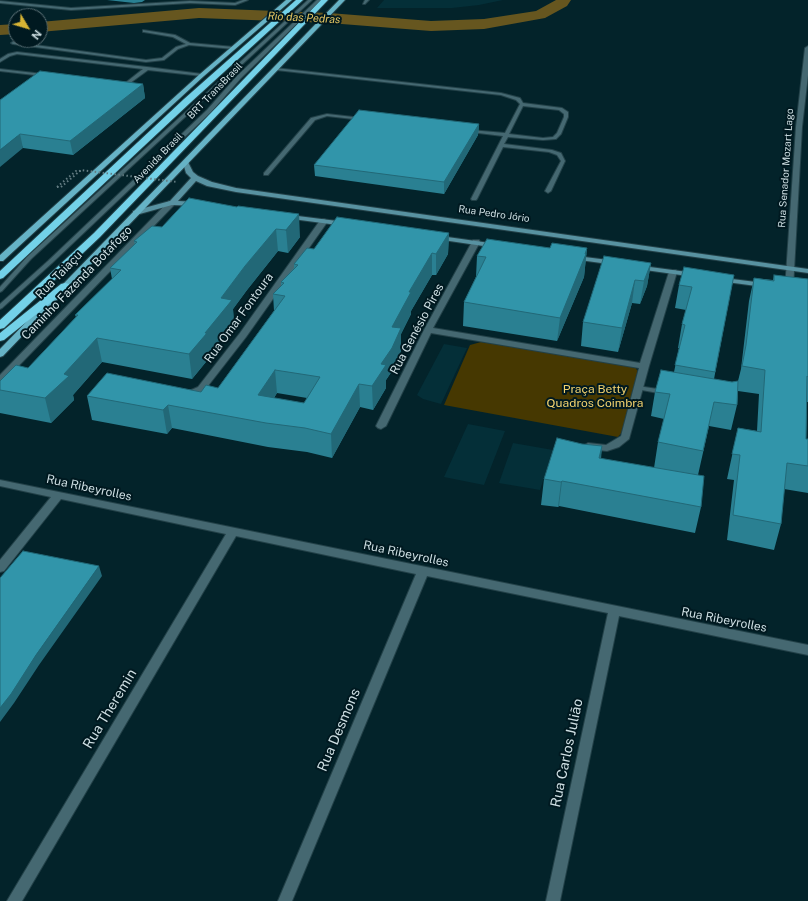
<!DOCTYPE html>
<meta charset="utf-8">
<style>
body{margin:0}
#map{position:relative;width:808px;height:901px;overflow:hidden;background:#03232a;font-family:"Public Sans",sans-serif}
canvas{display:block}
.north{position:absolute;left:8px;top:8px;width:40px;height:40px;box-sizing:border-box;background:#001920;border:1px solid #52686e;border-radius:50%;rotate:128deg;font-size:11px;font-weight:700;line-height:16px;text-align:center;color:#cedfe3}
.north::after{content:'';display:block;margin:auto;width:14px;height:18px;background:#d7b434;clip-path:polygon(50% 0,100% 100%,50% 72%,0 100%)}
</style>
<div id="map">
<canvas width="808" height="901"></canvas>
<div class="north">N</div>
</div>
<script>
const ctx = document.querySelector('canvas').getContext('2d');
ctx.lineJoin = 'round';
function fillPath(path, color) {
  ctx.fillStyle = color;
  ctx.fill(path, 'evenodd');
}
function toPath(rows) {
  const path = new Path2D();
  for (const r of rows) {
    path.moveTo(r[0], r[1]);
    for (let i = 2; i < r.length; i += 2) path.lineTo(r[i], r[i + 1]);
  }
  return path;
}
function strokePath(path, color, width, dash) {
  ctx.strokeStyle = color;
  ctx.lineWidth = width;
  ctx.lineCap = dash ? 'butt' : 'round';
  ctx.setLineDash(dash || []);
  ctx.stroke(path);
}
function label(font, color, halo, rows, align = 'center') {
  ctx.font = font + ' "Public Sans",sans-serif';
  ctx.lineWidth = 4;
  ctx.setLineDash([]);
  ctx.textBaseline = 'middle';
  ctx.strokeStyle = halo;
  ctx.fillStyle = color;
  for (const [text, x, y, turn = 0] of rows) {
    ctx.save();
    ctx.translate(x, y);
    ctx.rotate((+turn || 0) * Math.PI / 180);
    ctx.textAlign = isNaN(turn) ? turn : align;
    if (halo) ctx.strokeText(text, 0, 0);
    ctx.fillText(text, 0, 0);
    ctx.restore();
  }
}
const built = toPath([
 [384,0,503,0,479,5,452,8,377,8],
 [444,344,467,348,441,404,423,399,417,395],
 [468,424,505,431,484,485,444,477],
 [513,443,553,450,540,490,499,483]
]);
const green = toPath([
 [481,342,635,367,639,373,623,431,618,437,444,405,470,345]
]);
const river = toPath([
 [556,0,571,0,567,6,545,18,484,29,431,31,329,23,199,18,40,32,40,22,199,8,329,13,431,21,484,19,536,11,556,0],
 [16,24,16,34,0,35,0,25,16,24]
]);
const path = toPath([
 [57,187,76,171,81,171]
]);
const service = toPath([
 [243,0,248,0,235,5,190,3,71,10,0,3,0,1,71,8,190,1,235,3,243,0],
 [308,0,312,0,31,259,2,291,0,292,0,287,27,257,308,0],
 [317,0,321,0,241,78,211,112,52,263,2,308,0,309,0,304,48,261,207,110,237,76,317,0],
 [365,0,369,0,365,4,363,4,365,0],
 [143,30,175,35,190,43,234,47,236,48,234,49,189,45,178,49,164,60,146,62,13,44,11,43,13,42,146,60,162,58,176,47,186,44,173,37,144,32,143,32,143,30],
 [17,52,147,67,202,74,204,75,202,76,148,70,126,86,124,86,124,84,143,69,17,54,10,56,0,62,0,59,8,54,17,52],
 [275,68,501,93,520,98,523,103,562,108,568,112,568,117,561,134,556,139,543,140,508,137,504,144,552,150,561,153,565,161,551,191,548,193,545,191,561,161,557,155,549,152,503,147,477,199,476,200,472,200,471,199,503,136,470,132,468,131,470,130,505,133,520,104,516,100,501,95,276,70,274,69,275,68],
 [523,106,559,110,564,114,564,117,557,133,553,137,543,138,509,134,523,106],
 [0,69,43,74,45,75,43,76,0,71,0,69],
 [327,114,362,118,364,119,362,120,327,116,315,120,268,175,264,175,264,173,311,118,327,114],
 [638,386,664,390,667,392,664,394,636,389,635,388,638,386]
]);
const minor = toPath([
 [808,46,808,75,802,127,793,289,789,291,785,289,796,127,805,48,808,46],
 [169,201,175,201,176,203,3,382,0,383,0,375,169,201],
 [321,219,324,219,328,221,246,337,204,391,191,397,182,396,180,394,182,392,189,391,198,387,240,333,321,219],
 [473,240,479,240,480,242,433,328,640,363,669,272,673,270,676,270,677,272,649,366,629,439,619,447,607,451,588,449,583,446,588,443,606,445,621,436,639,368,431,333,386,426,381,429,378,428,376,426,424,330,473,240],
 [0,480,808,645,808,655,619,616,560,901,546,901,608,613,427,576,292,901,278,901,416,574,236,536,22,901,7,901,226,534,61,499,4,571,0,572,0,560,51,497,0,486,0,480]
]);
const secondary = toPath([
 [186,161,188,162,193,172,198,176,212,182,236,188,808,269,808,273,236,192,207,186,196,181,178,201,198,202,202,204,201,206,172,205,136,215,133,215,133,211,170,201,191,178,186,173,183,163,186,161],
 [282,214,345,222,349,224,345,226,285,218,281,216,282,214],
 [433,235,497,244,501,246,497,248,436,239,433,239,433,235],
 [569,255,616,261,620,263,616,265,572,259,569,259,569,255],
 [635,265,695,273,699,275,695,277,638,269,634,267,635,265],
 [716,277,764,283,768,285,764,287,719,281,716,281,715,279,716,277]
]);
const primary = toPath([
 [286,0,292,0,204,76,3,261,0,261,0,255,200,74,286,0],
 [339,0,345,0,3,356,0,357,0,349,339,0]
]);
const motorway = toPath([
 [296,0,303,0,190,103,3,278,0,279,0,271,184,99,296,0],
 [321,0,328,0,100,237,4,328,0,329,0,320,94,233,321,0],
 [65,283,69,284,70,286,69,288,4,340,0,341,0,333,61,284,65,283]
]);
const pathBridge = toPath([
 [57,187,61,187,81,170,177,182]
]);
const wall = toPath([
 [107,0,145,0,142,2,134,3],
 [143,84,145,98,73,155,23,148,0,100],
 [479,124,478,135,444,194,315,176,314,165],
 [237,207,300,237,288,253,278,251,247,290,233,309,234,324,209,355,210,357,192,379,102,362,73,395,74,400,51,423,0,413,0,381,28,368,76,317,75,315,112,279,110,268,135,245,134,241,162,227],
 [449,233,448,254,436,275,432,275,411,311,411,314,401,334,401,351,392,371,386,380,386,388,373,410,360,407,332,458,307,452,268,447,172,428,167,434,92,420,87,396,201,392,218,388,274,311,273,294,281,286,281,282,294,268,294,264,314,249],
 [277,393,307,398,304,403,274,398],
 [550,248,587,248,584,277,557,341,463,326,464,302,476,277,477,256],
 [651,263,647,286,640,304,632,303,618,352,581,346,583,322],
 [734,275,714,379,732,382,738,381,741,369,749,301,754,278,773,280,774,275,808,279,808,402,807,402,806,439,808,439,808,493,784,489,781,524,774,550,727,540,734,480,727,479,738,428,757,431,759,394,738,391,737,405,731,430,709,426,698,475,701,507,695,533,559,506,558,507,541,505,544,479,582,444,602,446,601,459,654,468,658,442,664,419,651,416,655,392,674,372,679,348,678,348,682,324,686,310,675,308,679,285]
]);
const shadedWall = toPath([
 [143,84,145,98,73,155,70,141],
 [479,124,478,135,444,194,444,182],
 [20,134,23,148,0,167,0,150],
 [299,214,300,237,288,253,286,230],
 [276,229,278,251,247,290,233,309,234,324,209,355,210,357,192,379,189,354,205,333,221,298,245,266],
 [449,233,448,254,436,275,436,254],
 [587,248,584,277,557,341,560,318],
 [432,253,432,275,411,311,411,314,401,334,401,351,392,371,386,380,386,388,373,410,372,386,381,364,392,327,409,292],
 [651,263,647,286,640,304,644,281],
 [635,280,632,303,618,352,622,328],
 [97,338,102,362,73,395,74,400,51,423,45,398,64,374],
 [275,370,277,393,260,418,258,395],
 [359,384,360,407,332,458,331,434],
 [168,405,172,428,167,434,163,410],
 [602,446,599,471,599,458],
 [562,481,559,506,558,507,561,482],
 [99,566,102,576,39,665,14,703,0,722,0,708,36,655]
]);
const building = toPath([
 [40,71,143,84,70,141,20,134,0,150,0,100,40,71],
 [359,110,479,124,444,182,314,165,359,110],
 [189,198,237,207,238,206,299,214,286,230,276,229,245,266,221,298,232,300,205,333,207,333,189,354,97,338,64,374,69,376,45,398,0,390,0,381,16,365,28,368,78,315,75,315,121,270,110,268,137,242,134,241,152,226,162,227,189,198],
 [337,217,449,233,436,254,432,253,409,292,411,292,392,327,401,328,392,348,381,364,386,365,372,386,359,384,331,434,305,428,266,423,168,405,163,410,87,396,107,373,201,392,206,385,218,388,285,296,273,294,284,283,281,282,298,265,294,264,307,248,314,249,337,217],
 [275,370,320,377,304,403,258,395,275,370],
 [487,239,550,248,552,243,587,248,585,254,586,254,560,318,464,302,486,257,477,256,487,239],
 [604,256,651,263,644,281,635,280,622,328,583,322,604,256],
 [684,267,734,275,715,372,675,365,685,325,682,324,692,287,679,285,684,267],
 [774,275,808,279,808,377,807,376,806,439,808,439,808,466,787,463,781,524,733,515,740,455,732,454,738,428,761,432,765,370,742,366,746,345,754,278,774,281,774,275],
 [661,370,732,382,738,381,737,405,714,402,703,451,658,442,670,394,655,392,661,370],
 [557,438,582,444,602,446,599,458,704,476,701,507,562,481,561,482,544,479,557,438],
 [23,551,99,566,36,655,11,694,0,708,0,578,23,551]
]);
const farStreetnames = [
 ["BRT TransBrasil",215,91,-46],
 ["Avenida Brasil",158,158,-46],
 ["Rua Senador Mozart Lago",786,168,-86],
 ["Rua Pedro Jório",494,214,8]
];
const farWaternames = [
 ["Rio das Pedras",304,18,3]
];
const streetNames = [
 ["Rua Taiaçu",59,275,-46],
 ["Caminho Fazenda Botafogo",77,283,-46],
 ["Rua Omar Fontoura",239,318,-54],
 ["Rua Genésio Pires",417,329,-62],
 ["Rua Ribeyrolles",89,488,12],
 ["Rua Ribeyrolles",406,554,12],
 ["Rua Ribeyrolles",724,620,11]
];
const parkNames = [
 ["Praça Betty",595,389],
 ["Quadros Coimbra",595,403]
];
const nearStreetnames = [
 ["Rua Theremin",110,709,-59],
 ["Rua Desmons",339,730,-67],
 ["Rua Carlos Julião",567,753,-78]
];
fillPath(built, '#042f38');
fillPath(green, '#463801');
fillPath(river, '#66561f');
strokePath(service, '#234148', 2);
strokePath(minor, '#234148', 2);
strokePath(secondary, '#234148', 2);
strokePath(primary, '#234148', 2);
strokePath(motorway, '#234148', 2);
strokePath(path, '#637c82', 2, [1.5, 2.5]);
fillPath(service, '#456871');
fillPath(minor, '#456871');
fillPath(secondary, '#5892a1');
fillPath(primary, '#66b3c6');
fillPath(motorway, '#73d1e8');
strokePath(pathBridge, '#637c82', 2, [1.5, 2.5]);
fillPath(wall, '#2a8092');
fillPath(shadedWall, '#226877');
fillPath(building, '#3195aa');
strokePath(building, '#226877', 1);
label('10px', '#cedfe3', '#001920', farStreetnames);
label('italic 11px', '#e4c662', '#001920', farWaternames);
label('12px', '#cedfe3', '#001920', streetNames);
label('12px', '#f2d36f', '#001920', parkNames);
label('14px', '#cedfe3', '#001920', nearStreetnames);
</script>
